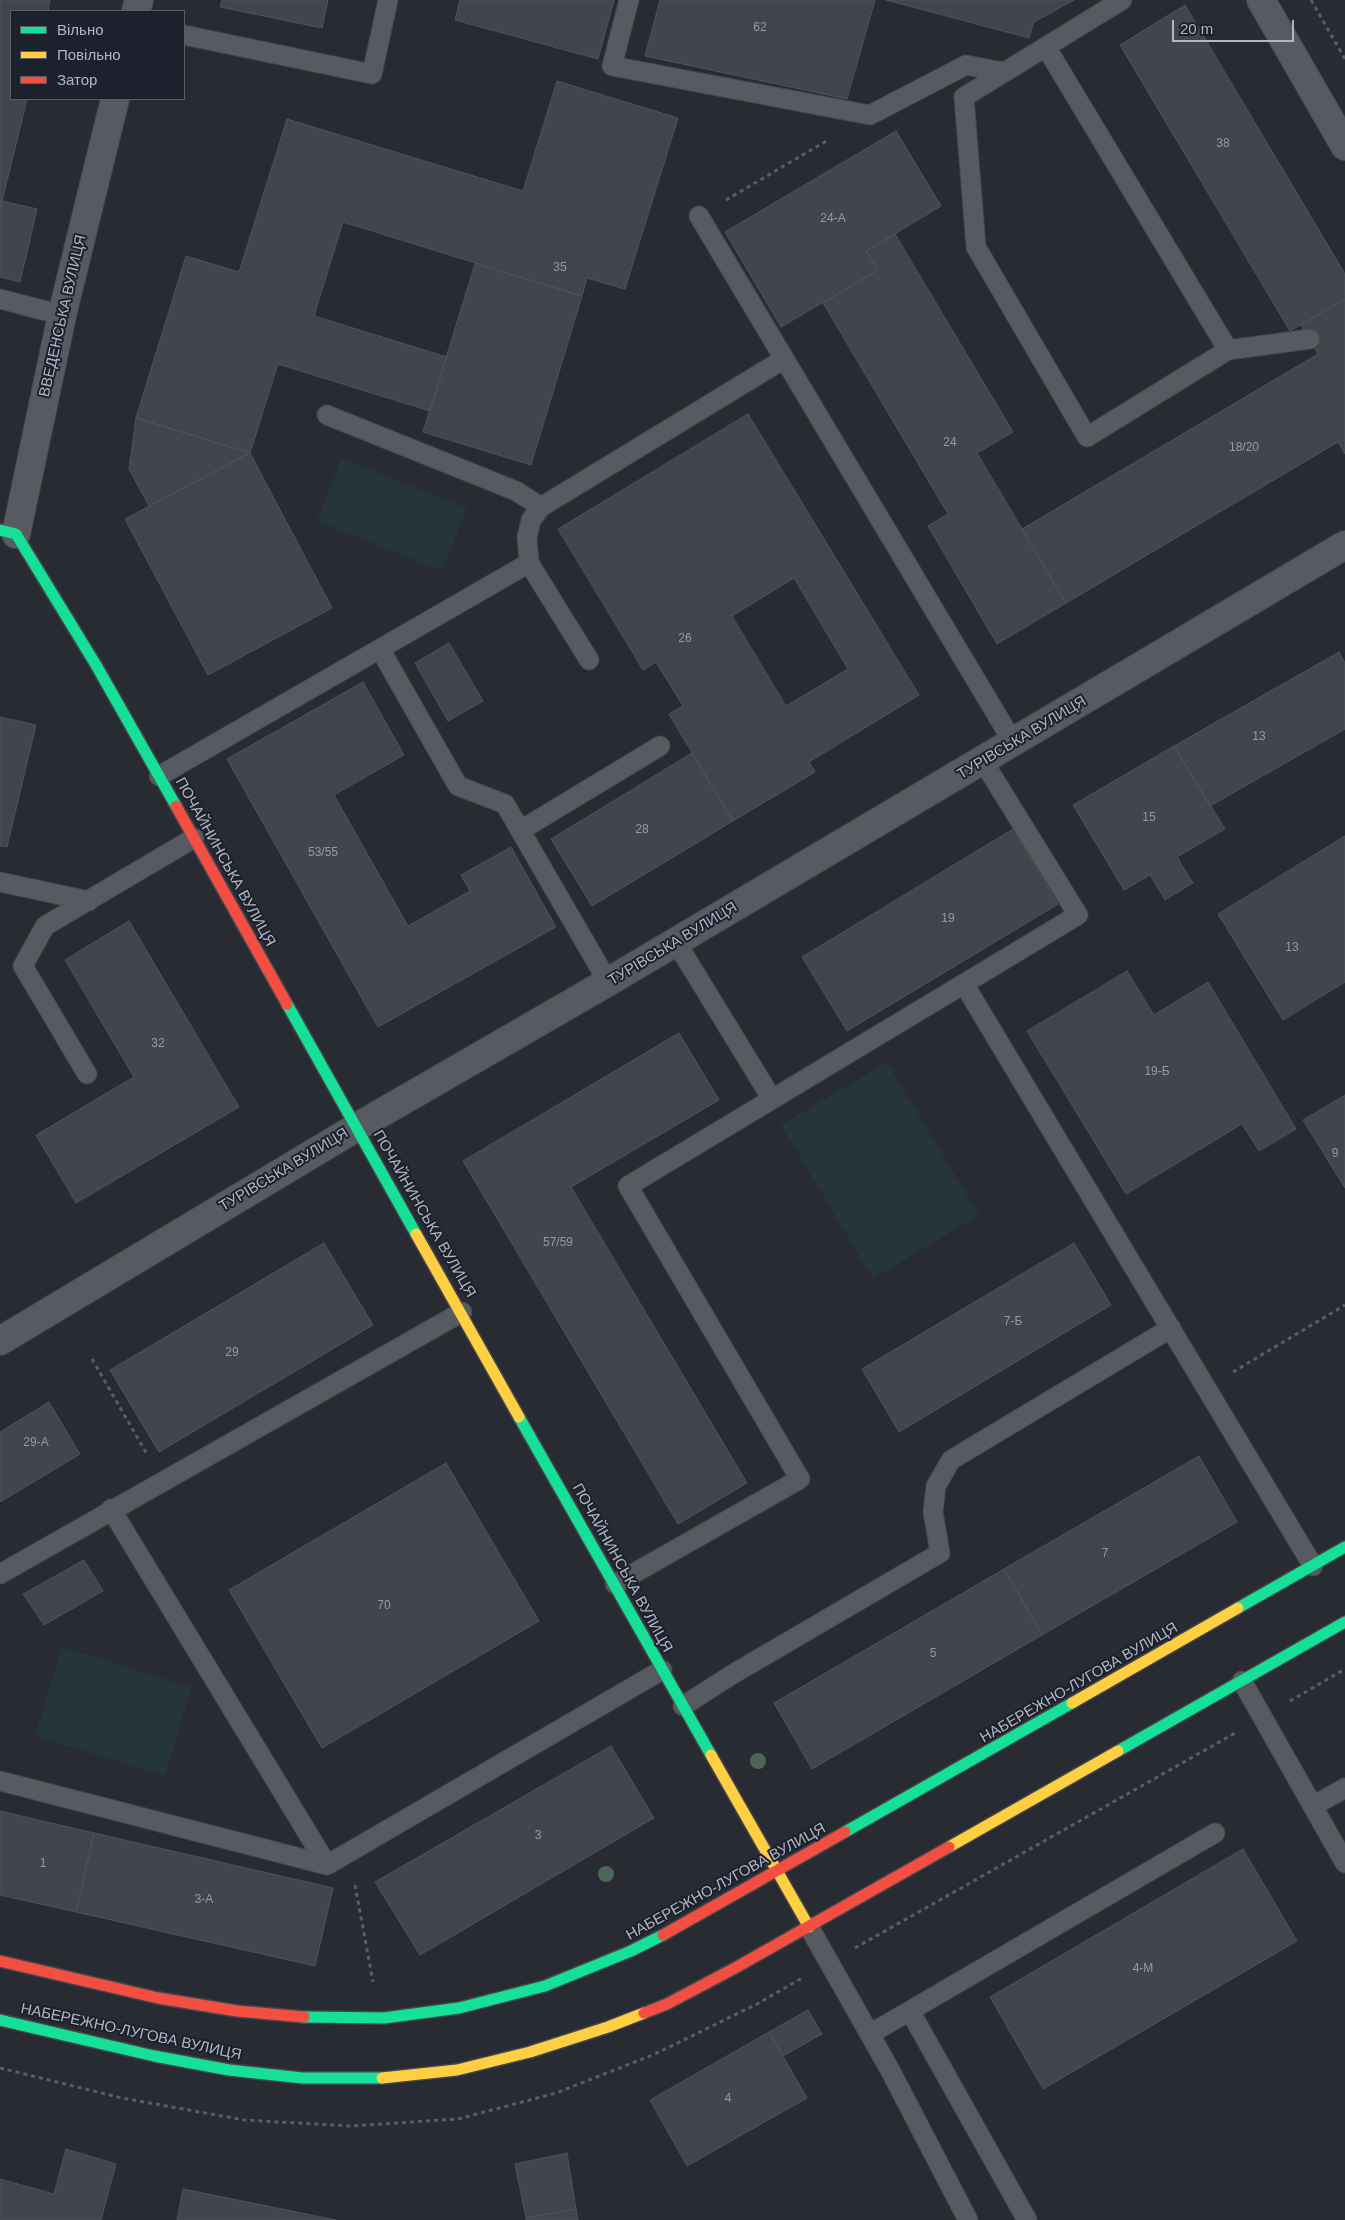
<!DOCTYPE html>
<meta charset="utf-8">
<style>
body{margin:0}
#map{position:relative;width:1345px;height:2220px;overflow:hidden;background:#282b32;font-family:Helvetica,sans-serif}
canvas{display:block}
.legend{position:absolute;left:10px;top:10px;width:175px;height:90px;box-sizing:border-box;background:#1c212d;border:1px solid #585d69;margin:0;padding:6px 9px;list-style:none;font-size:15px;color:#b2b6c4}
.legend li{display:flex;align-items:center;gap:10px;height:25px}
.legend b{width:25px;border:1px solid #585d69}
.scale{position:absolute;left:1172px;top:20px;width:122px;height:22px;box-sizing:border-box;border:2px solid #b2b6c4;border-top:0;padding-left:6px;font-size:15px;line-height:18px;white-space:nowrap;color:#b2b6c4;-webkit-text-stroke:4px #1c212d;paint-order:stroke}
</style>
<div id="map">
<canvas width="1345" height="2220"></canvas>
<ul class="legend">
<li><b style="height:6px;background:#16e098"></b>Вільно</li>
<li><b style="height:6px;background:#ffcf43"></b>Повільно</li>
<li><b style="height:6px;background:#f24e42"></b>Затор</li>
</ul>
<div class="scale">20 m</div>
</div>
<script>
const ctx = document.querySelector('canvas').getContext('2d');
ctx.lineJoin = 'round';
function fillPath(path, color) {
  ctx.fillStyle = color;
  ctx.fill(path, 'evenodd');
}
function toPath(rows) {
  const path = new Path2D();
  for (const r of rows) {
    path.moveTo(r[0], r[1]);
    for (let i = 2; i < r.length; i += 2) path.lineTo(r[i], r[i + 1]);
  }
  return path;
}
function strokePath(path, color, width, dash) {
  ctx.strokeStyle = color;
  ctx.lineWidth = width;
  ctx.lineCap = dash ? 'butt' : 'round';
  ctx.setLineDash(dash || []);
  ctx.stroke(path);
}
function label(font, color, halo, rows, align = 'center') {
  ctx.font = font + ' Helvetica,sans-serif';
  ctx.lineWidth = 4;
  ctx.setLineDash([]);
  ctx.textBaseline = 'middle';
  ctx.strokeStyle = halo;
  ctx.fillStyle = color;
  for (const [text, x, y, turn = 0] of rows) {
    ctx.save();
    ctx.translate(x, y);
    ctx.rotate((+turn || 0) * Math.PI / 180);
    ctx.textAlign = isNaN(turn) ? turn : align;
    if (halo) ctx.strokeText(text, 0, 0);
    ctx.fillText(text, 0, 0);
    ctx.restore();
  }
}
const green = toPath([
 [342,458,467,508,442,571,317,521],
 [887,1062,979,1215,873,1279,781,1125],
 [62,1647,192,1687,165,1776,35,1736]
]);
const building = toPath([
 [0,0,50,0,48,11,11,11,11,99,27,99,0,210,0,0],
 [222,0,328,0,322,28,220,7,222,0],
 [460,0,614,0,598,59,455,20,460,0],
 [660,0,875,0,847,99,645,56,660,0],
 [886,0,1074,0,1034,22,1029,38,886,0],
 [1185,5,1345,274,1345,299,1290,331,1120,45,1185,5],
 [557,81,678,118,625,289,587,278,582,296,343,222,314,316,447,357,430,411,278,364,250,453,136,418,186,256,239,272,287,119,523,191,557,81],
 [896,131,941,206,866,251,878,270,781,327,725,232,896,131],
 [2,201,37,209,20,282,0,277,0,210,2,201],
 [895,234,1013,432,977,453,1066,603,997,644,928,526,948,514,823,303,878,270,866,251,895,234],
 [475,264,582,296,531,465,423,432,475,264],
 [1345,299,1345,454,1338,442,1066,603,1022,529,1318,354,1301,325,1345,299],
 [748,414,919,695,809,762,815,772,733,821,669,714,683,706,656,662,643,670,558,529,748,414],
 [794,578,848,669,786,706,732,616,794,578],
 [136,418,250,453,149,506,129,469,136,418],
 [250,453,332,608,208,675,125,519,250,453],
 [449,643,483,701,448,721,415,663,449,643],
 [1339,652,1345,663,1345,729,1210,806,1174,746,1339,652],
 [363,682,404,755,334,795,408,926,470,891,461,875,511,847,556,927,378,1027,227,759,363,682],
 [0,717,36,725,7,847,0,846,0,717],
 [1174,746,1225,829,1177,857,1193,883,1165,900,1150,875,1124,890,1073,805,1174,746],
 [692,753,733,821,592,906,551,839,692,753],
 [1013,829,1058,904,847,1031,802,957,1013,829],
 [1345,836,1345,982,1283,1020,1218,914,1345,836],
 [129,921,239,1107,76,1203,36,1135,134,1077,65,960,129,921],
 [1127,971,1154,1015,1208,982,1296,1129,1259,1151,1242,1124,1126,1194,1027,1031,1127,971],
 [679,1033,719,1100,571,1187,747,1483,678,1524,463,1161,679,1033],
 [1345,1095,1345,1188,1303,1120,1345,1095],
 [324,1243,373,1325,159,1452,110,1370,324,1243],
 [1074,1243,1111,1305,899,1432,862,1369,1074,1243],
 [49,1402,80,1454,0,1502,0,1432,49,1402],
 [1199,1456,1237,1522,1042,1635,1004,1569,1199,1456],
 [446,1463,539,1621,322,1748,229,1590,446,1463],
 [84,1560,103,1591,44,1625,23,1594,84,1560],
 [1004,1569,1042,1635,812,1769,774,1703,1004,1569],
 [611,1746,654,1818,420,1955,375,1882,611,1746],
 [0,1811,94,1833,76,1912,0,1895,0,1811],
 [94,1833,333,1888,315,1966,76,1912,94,1833],
 [1243,1849,1297,1941,1043,2089,990,1997,1243,1849],
 [808,2010,822,2034,783,2056,769,2032,808,2010],
 [769,2032,807,2098,687,2166,650,2100,769,2032],
 [66,2149,116,2164,101,2220,0,2220,0,2179,54,2194,66,2149],
 [567,2153,576,2209,526,2218,515,2164,567,2153],
 [183,2189,336,2220,177,2220,183,2189],
 [576,2209,578,2220,526,2220,526,2218,576,2209]
]);
const path = toPath([
 [1311,0,1345,59],
 [726,200,828,140],
 [92,1359,148,1456],
 [1233,1372,1345,1305],
 [1290,1701,1345,1669],
 [355,1885,373,1982],
 [855,1948,1237,1732],
 [0,2068,122,2098,244,2120,351,2126,458,2119,556,2093,655,2054,757,2004,802,1978]
]);
const lane = toPath([
 [629,0,612,66,870,115,966,65,1003,72],
 [1122,0,964,97,976,247,1087,437,1228,350,1310,339],
 [184,35,372,74,388,0],
 [1046,47,1228,350],
 [699,216,1013,742],
 [0,299,62,315],
 [327,415,516,491,541,507],
 [529,563,589,660],
 [380,649,458,786,505,804,608,982],
 [159,776,529,563,527,537,531,520,541,507,784,359],
 [521,830,660,746],
 [0,882,89,901],
 [676,942,772,1099],
 [964,984,1313,1566],
 [87,1074,23,966,45,926,194,838],
 [111,1509,327,1865],
 [0,1574,462,1312],
 [615,1584,800,1479,628,1186,1078,915,983,761],
 [1242,1681,1345,1863],
 [683,1706,733,1674,940,1553,933,1512,936,1486,951,1460,1171,1328],
 [0,1781,327,1865,662,1670],
 [1313,1806,1345,1788],
 [809,1927,890,2070,968,2220],
 [910,2011,1027,2220],
 [870,2034,1215,1833]
]);
const street = toPath([
 [1261,0,1345,146],
 [136,11,139,0],
 [16,534,62,315,115,99],
 [0,1341,357,1127,608,982,1345,545]
]);
const fast = toPath([
 [0,530,16,534,96,665,176,806],
 [287,1004,416,1234],
 [519,1417,711,1755],
 [1238,1608,1345,1547],
 [1118,1751,1345,1622],
 [845,1832,1072,1703],
 [304,2017,384,2018,459,2008,545,1986,631,1951,663,1935],
 [0,2020,154,2056,229,2070,302,2078,382,2078]
]);
const slow = toPath([
 [416,1234,519,1417],
 [1072,1703,1238,1608],
 [711,1755,809,1927],
 [949,1847,1118,1751],
 [382,2078,457,2070,530,2052,608,2027,644,2013]
]);
const jam = toPath([
 [176,806,287,1004],
 [663,1935,845,1832],
 [0,1961,158,1998,237,2011,304,2017],
 [644,2013,667,2004,735,1968,949,1847]
]);
const trees = [
 [758,1761],
 [606,1874]
];
const numberNames = [
 ["62",760,28],
 ["38",1223,144],
 ["24-А",833,219],
 ["35",560,268],
 ["24",950,443],
 ["18/20",1244,448],
 ["26",685,639],
 ["13",1259,737],
 ["15",1149,818],
 ["28",642,830],
 ["53/55",323,853],
 ["19",948,919],
 ["13",1292,948],
 ["32",158,1044],
 ["19-Б",1157,1072],
 ["9",1335,1154],
 ["57/59",558,1243],
 ["7-Б",1013,1322],
 ["29",232,1353],
 ["29-А",36,1443],
 ["7",1105,1554],
 ["70",384,1606],
 ["5",933,1654],
 ["3",538,1836],
 ["1",43,1864],
 ["3-А",204,1900],
 ["4-М",1143,1969],
 ["4",728,2099]
];
const streetNames = [
 ["ВВЕДЕНСЬКА ВУЛИЦЯ",63,316,-77],
 ["ТУРІВСЬКА ВУЛИЦЯ",1022,738,-31],
 ["ПОЧАЙНИНСЬКА ВУЛИЦЯ",225,862,61],
 ["ТУРІВСЬКА ВУЛИЦЯ",673,944,-31],
 ["ТУРІВСЬКА ВУЛИЦЯ",284,1170,-31],
 ["ПОЧАЙНИНСЬКА ВУЛИЦЯ",424,1214,60],
 ["ПОЧАЙНИНСЬКА ВУЛИЦЯ",622,1568,61],
 ["НАБЕРЕЖНО-ЛУГОВА ВУЛИЦЯ",1079,1683,-30],
 ["НАБЕРЕЖНО-ЛУГОВА ВУЛИЦЯ",726,1882,-29],
 ["НАБЕРЕЖНО-ЛУГОВА ВУЛИЦЯ",131,2032,12]
];
fillPath(green, '#263538');
fillPath(building, '#42454b');
strokePath(building, '#50535a', 1);
strokePath(lane, '#44464c', 21);
strokePath(street, '#44464c', 30);
strokePath(fast, '#44464c', 14);
strokePath(slow, '#44464c', 14);
strokePath(jam, '#44464c', 14);
strokePath(path, '#5b5e65', 3, [4, 4]);
strokePath(lane, '#585a61', 19);
strokePath(street, '#585a61', 28);
strokePath(fast, '#16e098', 11);
strokePath(slow, '#ffcf43', 11);
strokePath(jam, '#f24e42', 11);
ctx.fillStyle = '#4d6459';
for (const [x, y] of trees) {
  ctx.beginPath();
  ctx.arc(x, y, 8, 0, 2 * Math.PI);
  ctx.fill();
}
label('12px', '#969aa6', null, numberNames);
label('15px', '#b2b6c4', '#1c212d', streetNames);
</script>
